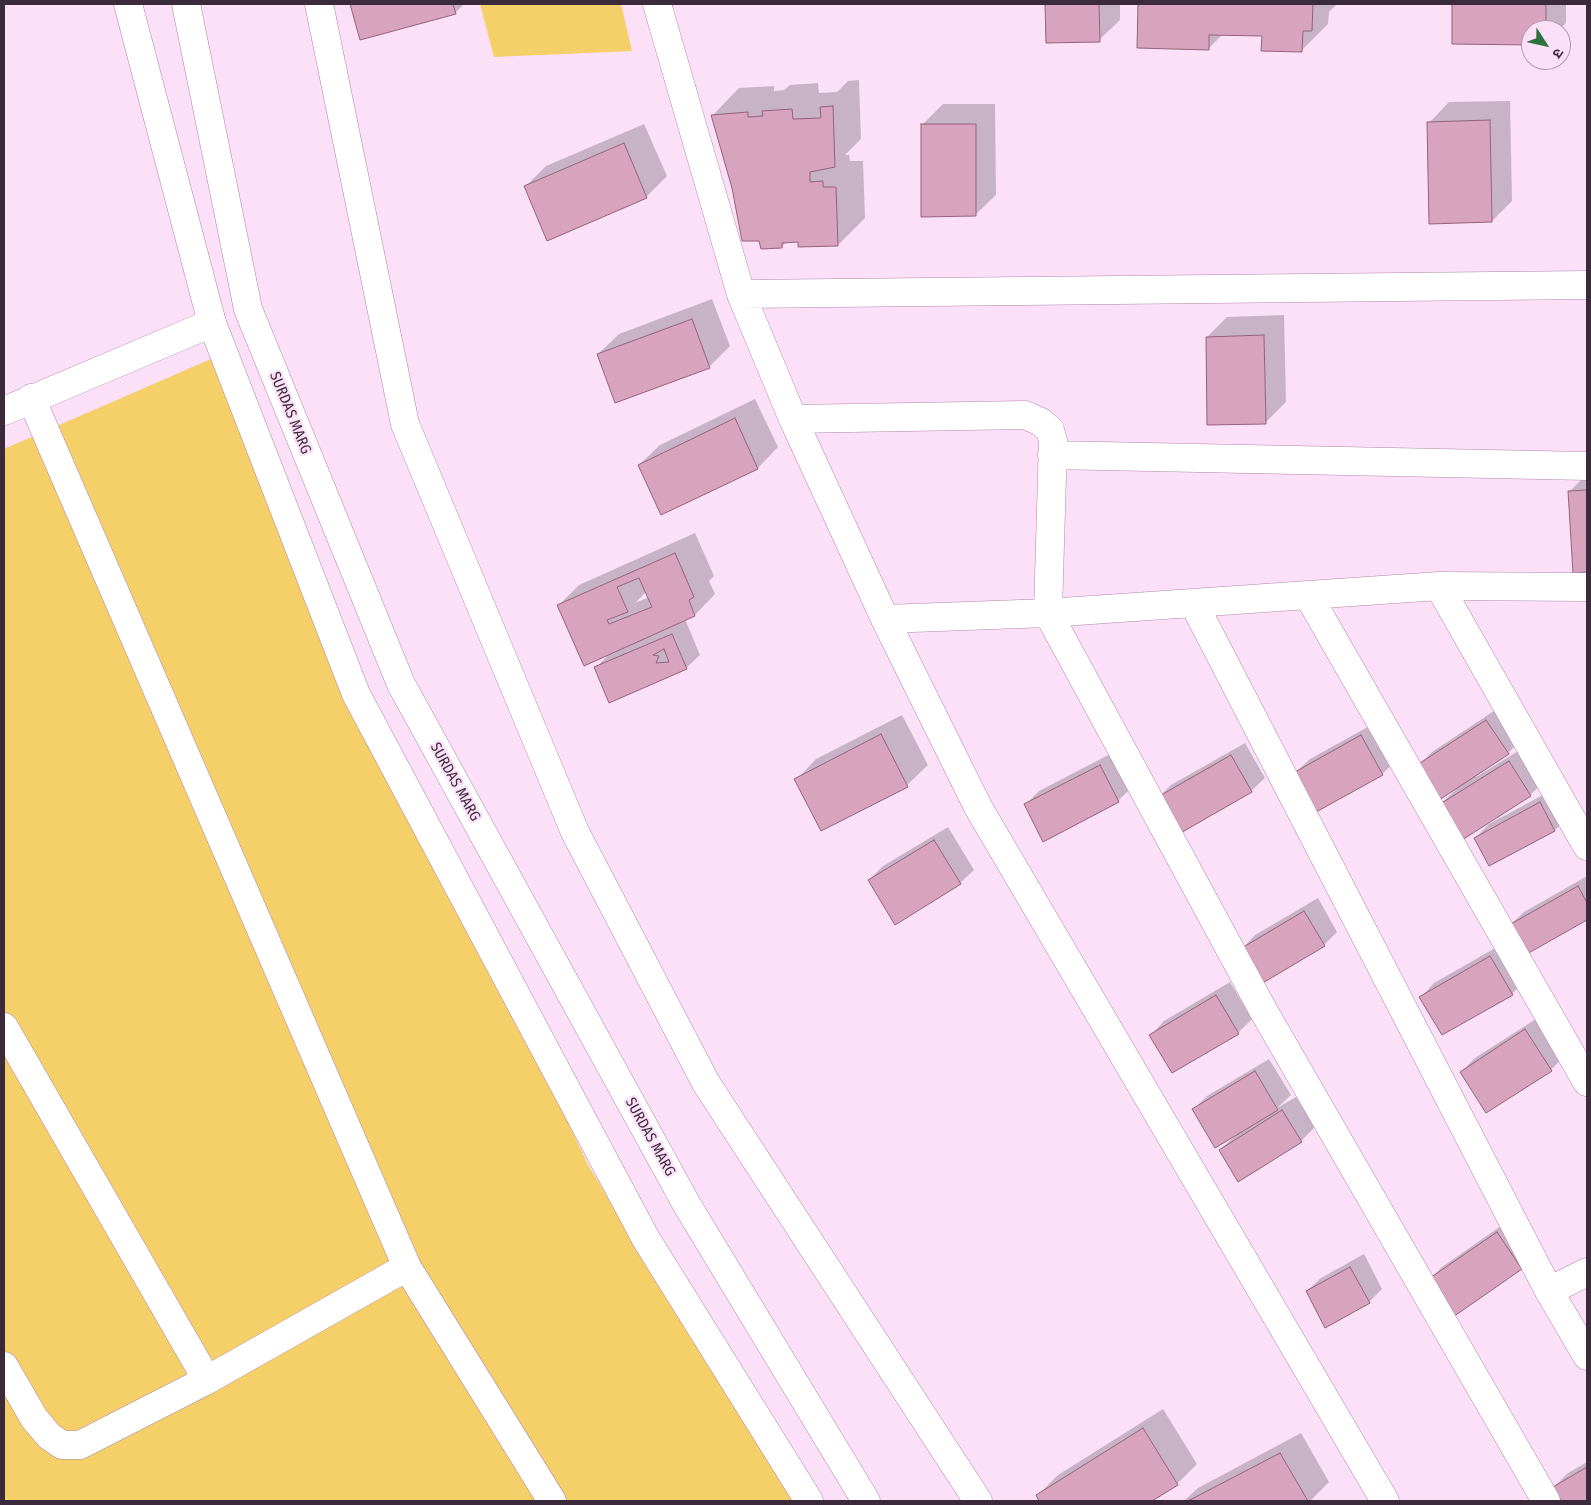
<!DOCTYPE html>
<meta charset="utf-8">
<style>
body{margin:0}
#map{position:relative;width:1591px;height:1505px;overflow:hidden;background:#fbe0f8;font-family:"Fira Sans Condensed","Noto Sans Devanagari",sans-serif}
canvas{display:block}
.frame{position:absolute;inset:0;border:5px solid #3b2b3a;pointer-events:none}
.north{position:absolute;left:1521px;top:20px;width:50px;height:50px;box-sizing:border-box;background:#fbe0f8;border:1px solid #ae98ac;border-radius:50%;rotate:125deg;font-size:14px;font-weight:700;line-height:20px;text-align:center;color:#3b2b3a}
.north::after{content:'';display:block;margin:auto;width:18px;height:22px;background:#2b723e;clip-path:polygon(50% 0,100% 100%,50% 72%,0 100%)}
</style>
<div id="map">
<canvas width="1591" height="1505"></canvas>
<div class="frame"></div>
<div class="north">उ</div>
</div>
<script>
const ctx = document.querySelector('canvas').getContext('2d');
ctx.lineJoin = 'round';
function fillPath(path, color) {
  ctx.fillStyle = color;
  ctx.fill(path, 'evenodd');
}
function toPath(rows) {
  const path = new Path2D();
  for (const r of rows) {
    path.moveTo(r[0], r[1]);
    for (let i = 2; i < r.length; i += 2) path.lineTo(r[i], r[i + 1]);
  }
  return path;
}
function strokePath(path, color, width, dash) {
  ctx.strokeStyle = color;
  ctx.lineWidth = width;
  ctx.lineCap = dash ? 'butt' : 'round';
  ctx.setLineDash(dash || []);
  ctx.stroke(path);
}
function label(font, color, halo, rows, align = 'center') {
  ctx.font = font + ' "Fira Sans Condensed",sans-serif';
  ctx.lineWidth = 4.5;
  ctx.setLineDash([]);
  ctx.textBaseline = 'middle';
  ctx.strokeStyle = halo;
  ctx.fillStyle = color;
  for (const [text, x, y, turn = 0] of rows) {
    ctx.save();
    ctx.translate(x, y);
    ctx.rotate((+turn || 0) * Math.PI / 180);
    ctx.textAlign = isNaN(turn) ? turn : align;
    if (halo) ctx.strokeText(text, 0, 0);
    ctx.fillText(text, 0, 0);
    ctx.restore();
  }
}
const green = toPath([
 [480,4,621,4,632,51,494,57],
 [211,359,588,1165,794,1501,4,1501,4,449]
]);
const shadow = toPath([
 [352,4,464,4,455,13,361,39],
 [1046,4,1120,4,1120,20,1099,40,1047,42],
 [1139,4,1337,4,1329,12,1328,24,1302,50,1263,35,1223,34,1209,48,1138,46],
 [1454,4,1566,4,1566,23,1559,30,1531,30,1531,44,1453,43],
 [859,80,861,139,845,155,849,155,850,161,863,161,865,218,838,245,787,241,782,247,733,187,713,115,739,88,774,86,774,91,784,90,790,85,818,83,819,93,837,92,848,81],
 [1510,101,1512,201,1492,221,1429,123,1449,102],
 [943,104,995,104,996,195,975,215,923,124],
 [644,124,667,176,646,197,525,187,546,166],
 [712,299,730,346,709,367,598,354,619,334],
 [1284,315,1286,402,1265,423,1207,337,1227,317],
 [755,399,778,447,758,468,662,514,639,465,660,445],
 [1583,478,1587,478,1587,570,1574,571,1569,492],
 [695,533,714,576,709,581,715,594,695,615,685,619,700,655,686,668,596,668,610,653,558,606,579,585],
 [647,591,649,597,635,603],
 [1500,707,1521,740,1508,753,1475,775,1476,777,1523,748,1544,782,1530,795,1441,804,1457,788,1419,765,1432,752],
 [902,715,928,765,907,785,796,780,816,759],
 [1375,723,1396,761,1382,774,1296,772,1310,759],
 [1245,743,1265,778,1251,791,1158,798,1171,785],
 [1114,752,1132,787,1118,801,1043,840,1025,805,1039,791],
 [1554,789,1568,817,1555,830,1490,864,1475,838,1489,824],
 [948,827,974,870,960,883,869,880,883,866],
 [1587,876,1587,919,1525,953,1510,925,1524,912],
 [1318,898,1337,932,1324,945,1242,949,1255,935],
 [1504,943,1525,980,1512,994,1421,997,1434,983],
 [1230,982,1252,1019,1238,1033,1151,1035,1164,1021],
 [1539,1017,1564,1056,1551,1070,1461,1072,1475,1058],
 [1269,1059,1291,1095,1277,1108,1296,1097,1315,1127,1301,1141,1239,1180,1220,1150,1237,1134,1194,1109,1207,1096],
 [1511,1219,1535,1254,1521,1268,1453,1315,1429,1280,1442,1267],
 [1364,1254,1382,1289,1369,1302,1307,1291,1321,1278],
 [1163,1409,1197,1464,1177,1484,1150,1501,1041,1501,1037,1496,1058,1475],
 [1301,1433,1329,1482,1310,1501,1184,1501,1198,1488],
 [1587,1462,1587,1501,1563,1501,1554,1487,1568,1473]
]);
const building = toPath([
 [350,4,453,4,456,14,360,40,350,4],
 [1045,4,1099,4,1100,42,1046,43,1045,4],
 [1138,4,1313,4,1312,31,1303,31,1302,52,1261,51,1262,36,1209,35,1209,50,1137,48,1138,4],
 [1452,4,1546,4,1546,30,1531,30,1531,45,1452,44,1452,4],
 [833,106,835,167,810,172,810,182,823,181,823,187,836,187,838,246,798,247,798,242,782,243,782,248,761,249,759,241,742,241,732,188,711,115,748,112,748,117,763,116,762,111,792,109,793,119,821,118,820,107,833,106],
 [1490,120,1492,222,1429,224,1427,122,1490,120],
 [921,124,976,124,976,216,921,217,921,124],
 [624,143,647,198,547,241,524,186,624,143],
 [692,319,710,368,615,403,597,354,692,319],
 [1264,335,1266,424,1207,425,1206,337,1264,335],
 [735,418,758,469,661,515,638,465,735,418],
 [1587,490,1587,572,1573,573,1568,491,1587,490],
 [675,553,694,597,689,600,695,616,584,666,557,605,675,553],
 [639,578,652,607,609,624,607,620,628,612,617,587,639,578],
 [672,634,687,669,609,703,594,667,672,634],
 [664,649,669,662,656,663,659,656,653,655,664,649],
 [1486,720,1509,754,1439,800,1417,765,1486,720],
 [881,734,908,787,821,831,794,779,881,734],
 [1361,735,1383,775,1316,812,1295,772,1361,735],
 [1231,755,1252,792,1177,835,1156,798,1231,755],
 [1509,761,1531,796,1462,840,1440,804,1509,761],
 [1100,765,1119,802,1043,842,1024,804,1100,765],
 [1540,802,1555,831,1489,866,1474,838,1540,802],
 [934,840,961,884,895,925,868,880,934,840],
 [1578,886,1587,903,1587,920,1525,955,1509,925,1578,886],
 [1304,911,1325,946,1261,984,1240,949,1304,911],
 [1490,956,1513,995,1442,1035,1419,997,1490,956],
 [1216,995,1239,1034,1172,1073,1149,1035,1216,995],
 [1525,1029,1552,1071,1486,1113,1460,1072,1525,1029],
 [1255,1071,1278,1110,1215,1148,1192,1109,1255,1071],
 [1282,1110,1302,1142,1238,1182,1219,1150,1282,1110],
 [1497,1232,1522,1269,1453,1317,1427,1280,1497,1232],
 [1350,1267,1370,1303,1325,1328,1306,1291,1350,1267],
 [1143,1428,1178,1485,1152,1501,1039,1501,1036,1495,1143,1428],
 [1280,1453,1308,1501,1188,1501,1280,1453],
 [1587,1467,1587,1501,1561,1501,1553,1487,1587,1467]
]);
const minor = toPath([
 [319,4,405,424,575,832,706,1083,978,1501],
 [657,4,741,294,793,419,885,619,978,807,1385,1501],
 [741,294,1587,285],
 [31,398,407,1267,552,1501],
 [4,411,212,323],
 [793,419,1025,415,1041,422,1050,430,1053,441,1048,613,1263,1010,1546,1501],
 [1052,455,1587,466],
 [1439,586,1587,846],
 [1308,595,1587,1082],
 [1194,604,1549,1291,1587,1356],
 [885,619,1048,613,1439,586,1587,587],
 [4,1027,207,1380],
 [1549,1291,1587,1272],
 [4,1366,34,1418,49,1436,62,1445,80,1445,207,1380,407,1267]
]);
const major = toPath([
 [128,4,212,323,356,694,646,1239,809,1501],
 [186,4,248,309,401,684,687,1205,866,1501]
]);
const streetNames = [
 ["SURDAS MARG",290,413,68],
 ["SURDAS MARG",455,782,61],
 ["SURDAS MARG",650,1137,61]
];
fillPath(green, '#f5cf67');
fillPath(shadow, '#0003');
fillPath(building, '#d8a3bc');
strokePath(building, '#936279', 1);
strokePath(minor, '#b087ac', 29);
strokePath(major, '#b087ac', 29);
strokePath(minor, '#fff', 28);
strokePath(major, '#fff', 28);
label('15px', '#3b2b3a', '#fbe0f8', streetNames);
</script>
